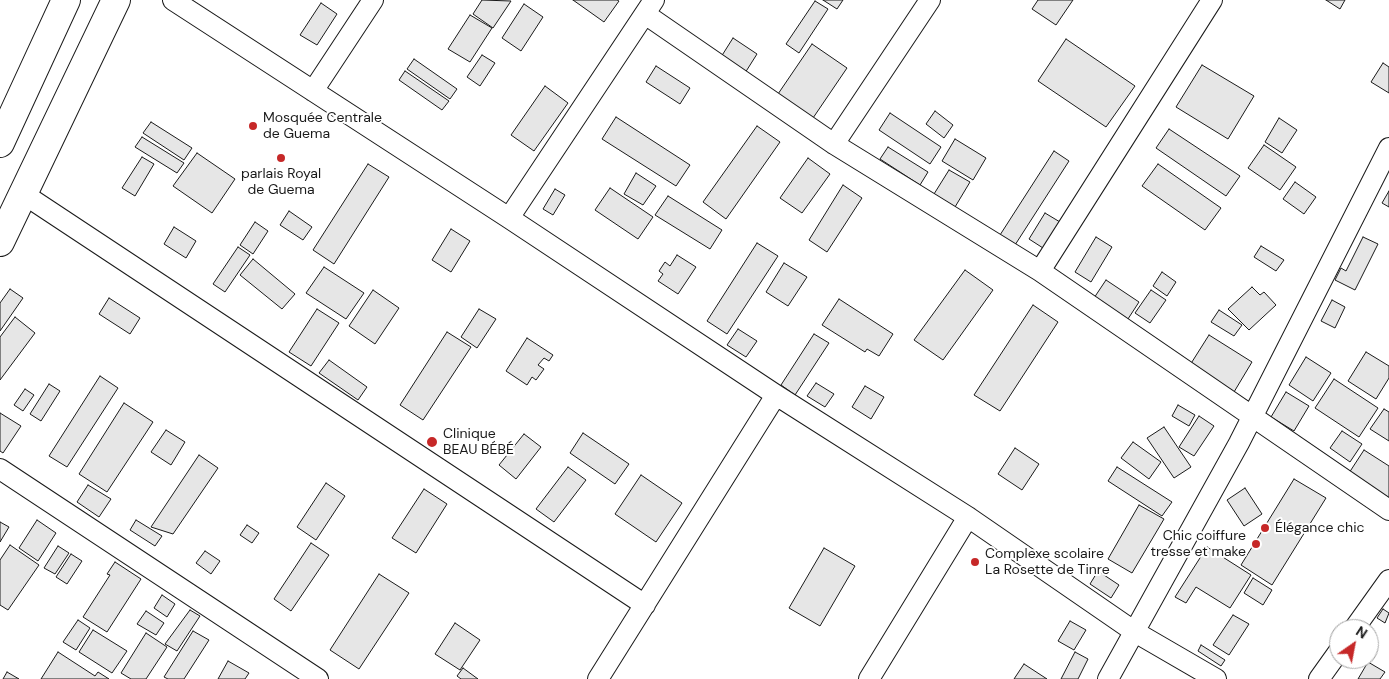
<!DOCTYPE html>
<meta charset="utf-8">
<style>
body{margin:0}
#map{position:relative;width:1389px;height:679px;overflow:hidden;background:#fff;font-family:"DM Sans",sans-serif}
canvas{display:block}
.north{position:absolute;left:1329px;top:619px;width:50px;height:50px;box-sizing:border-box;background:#fff;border:1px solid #a3a3a3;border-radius:50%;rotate:33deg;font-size:14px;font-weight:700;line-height:20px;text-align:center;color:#1a1a1a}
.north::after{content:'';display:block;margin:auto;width:18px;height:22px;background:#c62828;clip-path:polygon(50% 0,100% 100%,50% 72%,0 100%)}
</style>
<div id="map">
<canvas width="1389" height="679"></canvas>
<div class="north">N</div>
</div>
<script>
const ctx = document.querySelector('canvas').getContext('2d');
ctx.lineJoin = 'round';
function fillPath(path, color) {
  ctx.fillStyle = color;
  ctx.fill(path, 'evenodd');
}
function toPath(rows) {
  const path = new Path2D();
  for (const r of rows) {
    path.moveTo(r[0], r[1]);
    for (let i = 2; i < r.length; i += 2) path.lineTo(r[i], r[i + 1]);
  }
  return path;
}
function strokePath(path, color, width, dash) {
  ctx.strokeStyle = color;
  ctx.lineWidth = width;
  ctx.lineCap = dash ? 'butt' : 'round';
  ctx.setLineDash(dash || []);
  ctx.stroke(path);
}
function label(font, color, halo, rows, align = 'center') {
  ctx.font = font + ' "DM Sans",sans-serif';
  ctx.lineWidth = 4;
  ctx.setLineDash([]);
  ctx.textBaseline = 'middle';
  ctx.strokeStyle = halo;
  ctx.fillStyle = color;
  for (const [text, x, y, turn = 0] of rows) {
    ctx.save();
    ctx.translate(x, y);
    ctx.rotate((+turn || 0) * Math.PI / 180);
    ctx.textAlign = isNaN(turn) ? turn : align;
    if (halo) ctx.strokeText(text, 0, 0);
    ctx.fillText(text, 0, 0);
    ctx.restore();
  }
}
const building = toPath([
 [482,0,511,1,493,28,473,14,482,0],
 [573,0,617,0,619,1,604,22,573,0],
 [823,0,843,0,837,9,823,0],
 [1038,0,1073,0,1056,25,1032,9,1038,0],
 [1326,0,1345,0,1340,9,1326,0],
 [815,1,828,9,799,53,786,44,815,1],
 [321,3,337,14,317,45,300,35,321,3],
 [524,4,543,17,521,51,502,38,524,4],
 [470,15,492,28,470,62,448,49,470,15],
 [733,38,757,54,745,73,721,57,733,38],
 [1066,39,1135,86,1106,127,1038,81,1066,39],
 [812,44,847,68,813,118,778,94,812,44],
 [482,55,495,63,480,86,467,77,482,55],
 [414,59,457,89,450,99,407,69,414,59],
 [1383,63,1389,67,1389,93,1371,82,1383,63],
 [1202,65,1254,96,1228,139,1176,107,1202,65],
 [656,66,690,88,680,104,646,82,656,66],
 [405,71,449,101,442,110,399,80,405,71],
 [545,86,568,103,534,151,511,135,545,86],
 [935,111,953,125,944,138,926,124,935,111],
 [890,113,941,147,930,164,879,130,890,113],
 [616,117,690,165,676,186,602,139,616,117],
 [1279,118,1297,130,1282,153,1265,142,1279,118],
 [151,122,192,148,184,160,143,133,151,122],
 [757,126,780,142,726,219,703,202,757,126],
 [1169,129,1240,176,1226,196,1156,148,1169,129],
 [142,137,184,163,177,173,135,147,142,137],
 [955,139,986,158,973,180,942,161,955,139],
 [1264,145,1296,167,1280,190,1248,168,1264,145],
 [888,147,928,172,920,185,880,159,888,147],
 [1054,151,1069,161,1015,245,1000,235,1054,151],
 [197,153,235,179,212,213,173,186,197,153],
 [142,157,154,164,135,196,122,188,142,157],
 [808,158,830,174,802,213,780,198,808,158],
 [368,164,389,177,334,264,313,250,368,164],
 [1158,164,1221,208,1205,230,1142,186,1158,164],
 [949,170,970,182,955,207,934,194,949,170],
 [636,173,656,186,643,205,624,194,636,173],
 [1295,182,1316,197,1304,214,1283,199,1295,182],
 [843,185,862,198,827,252,809,240,843,185],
 [610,188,653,217,638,239,595,210,610,188],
 [555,189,565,195,553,215,543,209,555,189],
 [1389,191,1389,207,1382,203,1389,191],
 [668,196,722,230,710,249,655,215,668,196],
 [289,211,312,227,303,240,280,225,289,211],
 [1045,213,1060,222,1043,248,1029,239,1045,213],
 [255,222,268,231,253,254,240,245,255,222],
 [174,227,196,241,186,258,164,244,174,227],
 [451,229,470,241,451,272,432,260,451,229],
 [1096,237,1112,247,1091,282,1075,272,1096,237],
 [1363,237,1378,244,1355,290,1335,280,1341,268,1346,271,1363,237],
 [757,243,778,256,727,334,707,321,757,243],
 [1261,246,1284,260,1276,271,1254,257,1261,246],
 [238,247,250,255,225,292,213,284,238,247],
 [677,255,696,267,678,294,658,281,663,274,659,271,665,262,670,266,677,255],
 [253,259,295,294,282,309,240,275,253,259],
 [784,263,807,277,788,306,766,292,784,263],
 [324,267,364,293,346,319,306,293,324,267],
 [965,270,993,290,943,360,914,340,965,270],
 [1162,272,1176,282,1167,296,1153,286,1162,272],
 [1106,280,1139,302,1126,322,1092,301,1106,280],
 [1252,287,1260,295,1264,292,1276,305,1249,330,1228,309,1252,287],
 [10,289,23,298,0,331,0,303,10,289],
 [373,290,399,308,375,344,349,326,373,290],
 [1151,290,1166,300,1150,323,1135,313,1151,290],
 [109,298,140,318,130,334,99,314,109,298],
 [839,299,893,334,879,356,867,349,865,352,822,325,839,299],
 [1332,300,1345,307,1335,328,1321,321,1332,300],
 [1033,305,1058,322,1000,411,974,395,1033,305],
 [317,309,339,323,311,366,289,352,317,309],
 [479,309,496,319,477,348,461,337,479,309],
 [1219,310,1242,325,1234,336,1211,322,1219,310],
 [15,317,35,333,0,380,0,337,15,317],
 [738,329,757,341,746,357,727,345,738,329],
 [447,332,471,347,423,420,400,405,447,332],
 [814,334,829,343,795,395,781,385,814,334],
 [1209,335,1252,362,1234,392,1190,365,1209,335],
 [527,338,553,355,549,361,544,358,538,365,544,369,536,380,532,377,527,385,506,371,527,338],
 [1366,352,1389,366,1389,378,1376,399,1348,381,1366,352],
 [1306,357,1331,373,1313,401,1289,385,1306,357],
 [329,360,367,387,358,400,319,373,329,360],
 [100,376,118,388,67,467,49,456,100,376],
 [1334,379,1378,408,1359,437,1315,408,1334,379],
 [816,383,834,394,825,407,807,396,816,383],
 [49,384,60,391,41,421,30,414,49,384],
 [865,386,884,397,871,419,852,407,865,386],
 [25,389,34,395,23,411,14,405,25,389],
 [1286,392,1309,406,1294,431,1271,417,1286,392],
 [124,403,153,422,107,492,79,474,124,403],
 [1178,405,1195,415,1189,426,1172,416,1178,405],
 [1384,409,1389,412,1389,441,1370,429,1384,409],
 [0,413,21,426,3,453,0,451,0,413],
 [1199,416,1214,426,1194,456,1179,447,1199,416],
 [1164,427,1191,467,1174,478,1147,438,1164,427],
 [166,430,185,442,171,465,151,452,166,430],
 [1342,431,1362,444,1350,462,1330,448,1342,431],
 [583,433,629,464,615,484,570,453,583,433],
 [524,434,541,447,516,479,499,465,524,434],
 [1133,442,1161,462,1149,479,1121,458,1133,442],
 [1015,448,1039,464,1022,490,998,474,1015,448],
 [1364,450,1389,466,1389,499,1349,473,1364,450],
 [199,455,218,468,173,534,151,527,199,455],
 [568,467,586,480,554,522,536,509,568,467],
 [1117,467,1172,502,1162,516,1108,481,1117,467],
 [641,475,682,503,656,542,615,514,641,475],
 [1294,479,1326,498,1272,585,1241,565,1294,479],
 [326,483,345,496,316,540,297,527,326,483],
 [88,485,111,499,99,517,77,502,88,485],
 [1245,488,1262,514,1244,526,1227,500,1245,488],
 [424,489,447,504,416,553,392,538,424,489],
 [1139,505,1164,519,1132,573,1108,559,1139,505],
 [37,520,56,533,38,561,19,548,37,520],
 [136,520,162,536,155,546,130,530,136,520],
 [0,522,9,527,0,542,0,522],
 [247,525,259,533,252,543,240,535,247,525],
 [311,543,329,555,291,611,274,599,311,543],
 [10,545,39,565,8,610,0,605,0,560,10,545],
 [58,546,69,553,55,574,44,568,58,546],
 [1207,547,1251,575,1230,608,1196,587,1186,603,1175,597,1207,547],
 [824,548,855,566,820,626,789,608,824,548],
 [205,551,220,561,211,574,196,563,205,551],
 [71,554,82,561,67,584,56,577,71,554],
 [115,562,141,579,107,632,83,617,110,575,107,574,115,562],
 [1098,571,1119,585,1111,598,1090,584,1098,571],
 [379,574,409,593,359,669,330,650,379,574],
 [1253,578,1272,590,1263,605,1244,593,1253,578],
 [162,595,175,604,167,617,154,608,162,595],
 [1383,609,1389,613,1385,623,1377,618,1383,609],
 [190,610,200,616,177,651,165,644,190,610],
 [146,611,164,623,156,635,137,624,146,611],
 [1233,615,1249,624,1229,655,1213,645,1233,615],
 [78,620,90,628,76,650,63,642,78,620],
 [1070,621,1086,630,1074,650,1058,641,1070,621],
 [455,623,480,640,460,670,435,654,455,623],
 [93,630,127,651,112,673,79,652,93,630],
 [193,631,209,640,184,679,168,679,164,677,193,631],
 [146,633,167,647,146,679,131,679,121,673,146,633],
 [1201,645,1225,660,1221,666,1198,651,1201,645],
 [58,652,95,676,98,672,109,679,41,679,58,652],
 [1075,652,1088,659,1078,679,1061,679,1075,652],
 [228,661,249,673,245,679,218,679,228,661],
 [1368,662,1385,672,1380,679,1358,679,1368,662],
 [1024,664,1047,679,1014,679,1024,664],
 [463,668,478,679,461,679,457,676,463,668],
 [7,672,19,679,3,679,7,672]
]);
const street = toPath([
 [173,0,509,218,776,395,968,517,1135,632,1216,679],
 [645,14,834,144,1040,271,1389,510],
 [313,91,373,0],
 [834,144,930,0],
 [22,193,645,605],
 [509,218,654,0],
 [1040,271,1212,0],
 [0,469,318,679],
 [1354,629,1389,580],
 [598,679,776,395],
 [869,679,968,517],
 [1108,679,1239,443,1389,148],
 [1319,679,1339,651]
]);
const primary = toPath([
 [0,143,66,0],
 [0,242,116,0]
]);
const markers = [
 [253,126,5,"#c62828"],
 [281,158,5,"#c62828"],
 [432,442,6,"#c62828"],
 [1265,528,5,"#c62828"],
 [1256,544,5,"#c62828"],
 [975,562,5,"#c62828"]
];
const poiNames = [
 ["Mosquée Centrale",263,118],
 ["de Guema",263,134],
 ["parlais Royal",281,174,"center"],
 ["de Guema",281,190,"center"],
 ["Clinique",443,434],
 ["BEAU BÉBÉ",443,450],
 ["Élégance chic",1275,528],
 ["Chic coiffure",1246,536,"right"],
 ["tresse et make",1246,552,"right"],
 ["Complexe scolaire",985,554],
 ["La Rosette de Tinre",985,570]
];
fillPath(building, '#e6e6e6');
strokePath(building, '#1a1a1a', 1);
strokePath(street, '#1a1a1a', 22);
strokePath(primary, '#1a1a1a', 30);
strokePath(street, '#fff', 20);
strokePath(primary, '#fff', 28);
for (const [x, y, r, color] of markers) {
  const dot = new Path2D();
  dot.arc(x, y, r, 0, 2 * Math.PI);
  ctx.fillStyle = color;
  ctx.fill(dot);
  strokePath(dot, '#fff', 2);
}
label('14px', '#1a1a1a', '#fff', poiNames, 'left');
</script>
